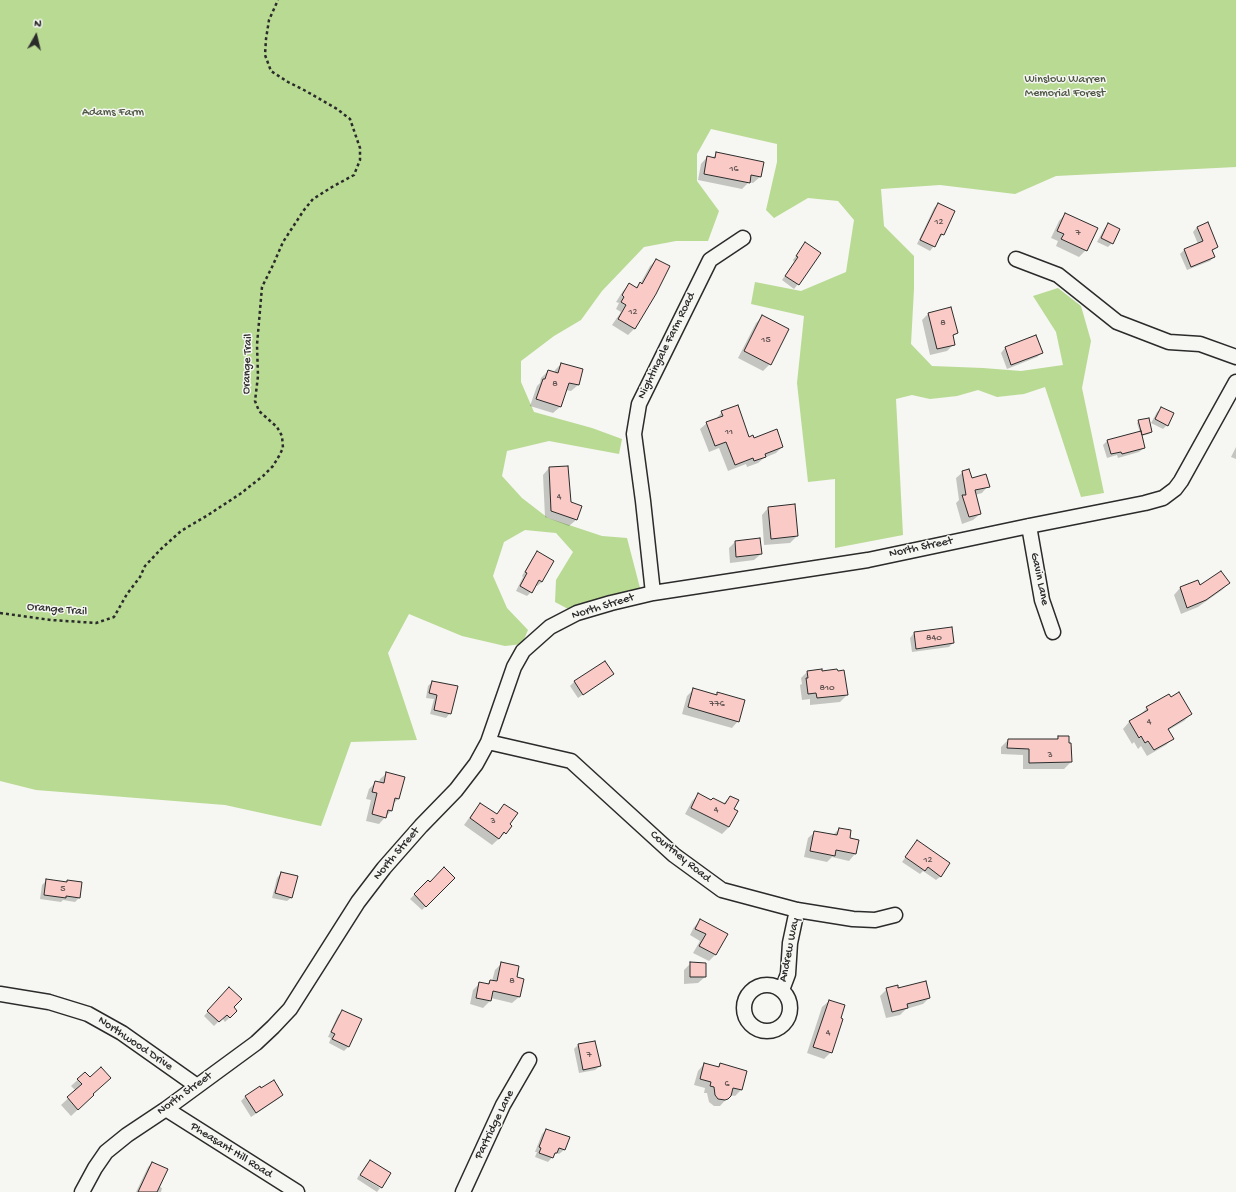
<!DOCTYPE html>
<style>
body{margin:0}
#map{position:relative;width:1236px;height:1192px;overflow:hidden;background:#f6f6f2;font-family:"Gochi Hand",sans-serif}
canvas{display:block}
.north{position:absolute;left:16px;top:16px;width:40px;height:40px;-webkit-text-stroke:3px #f6f6f2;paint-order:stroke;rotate:8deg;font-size:11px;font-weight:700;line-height:16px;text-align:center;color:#2b2b2b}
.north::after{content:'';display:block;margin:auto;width:14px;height:18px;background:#2b2b2b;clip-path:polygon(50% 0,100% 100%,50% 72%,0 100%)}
</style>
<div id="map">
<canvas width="1236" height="1192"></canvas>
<div class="north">N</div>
</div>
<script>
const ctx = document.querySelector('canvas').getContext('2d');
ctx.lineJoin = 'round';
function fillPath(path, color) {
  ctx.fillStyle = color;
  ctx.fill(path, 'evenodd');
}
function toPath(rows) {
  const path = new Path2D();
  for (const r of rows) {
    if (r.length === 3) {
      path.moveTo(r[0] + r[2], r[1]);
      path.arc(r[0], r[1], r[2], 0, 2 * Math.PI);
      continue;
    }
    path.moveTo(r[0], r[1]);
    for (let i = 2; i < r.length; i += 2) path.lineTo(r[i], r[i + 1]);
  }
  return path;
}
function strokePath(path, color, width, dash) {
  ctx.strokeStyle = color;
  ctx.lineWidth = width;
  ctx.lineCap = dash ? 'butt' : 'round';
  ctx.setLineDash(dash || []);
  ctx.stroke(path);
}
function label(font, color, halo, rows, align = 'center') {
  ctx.font = font + ' "Gochi Hand",sans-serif';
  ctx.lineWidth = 3;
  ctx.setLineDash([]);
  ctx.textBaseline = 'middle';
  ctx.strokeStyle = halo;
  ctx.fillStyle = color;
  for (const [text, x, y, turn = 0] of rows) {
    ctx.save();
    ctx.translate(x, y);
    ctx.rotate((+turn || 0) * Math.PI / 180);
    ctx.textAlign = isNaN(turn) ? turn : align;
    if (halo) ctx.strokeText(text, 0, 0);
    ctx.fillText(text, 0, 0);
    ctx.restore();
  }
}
const green = toPath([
 [0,0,1236,0,1236,167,1056,176,1015,194,940,185,881,189,884,226,914,256,914,289,911,344,932,366,983,368,1021,371,1063,365,1056,332,1033,296,1058,288,1081,306,1091,341,1082,388,1104,493,1081,497,1045,387,1024,394,997,397,978,390,957,396,930,399,912,395,896,399,903,535,835,548,835,479,808,482,797,383,804,316,751,304,755,282,801,291,846,272,854,220,838,201,808,198,774,218,766,210,777,162,777,144,711,129,697,154,697,181,719,211,708,241,676,241,644,247,602,291,581,320,554,336,521,361,521,382,534,412,592,428,622,439,619,454,549,441,507,451,502,476,522,498,548,518,602,536,627,538,640,588,570,610,555,602,556,580,573,552,556,533,525,530,504,542,493,576,507,608,528,630,522,644,505,646,462,636,409,614,388,653,417,740,351,742,321,826,225,805,36,790,0,781]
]);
const shadow = toPath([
 [717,154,760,177,753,183,749,182,742,189,698,180,701,164,707,157,712,158],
 [938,204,943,234,930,251,917,244,934,208],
 [1065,214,1096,229,1086,250,1079,257,1056,246,1058,241,1051,238,1059,221],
 [1108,224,1112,243,1108,247,1097,242,1104,229],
 [1197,227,1217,247,1212,251,1214,257,1210,261,1187,270,1180,254,1184,250,1198,244,1193,232],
 [805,244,819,253,798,284,794,289,782,280,794,262,793,260],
 [656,260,655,293,634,329,628,335,612,325,621,312,616,309,619,303,616,302,623,291,630,284,635,288,640,284,650,266],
 [928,314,957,333,952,337,954,344,947,351,930,355,922,320],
 [762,317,770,364,763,371,738,358,756,323],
 [1036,337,1042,353,1037,357,1007,369,1001,353,1005,348],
 [561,364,582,369,578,385,571,391,565,390,560,407,553,413,530,406,537,386,540,383,541,378,548,371,554,373,555,370],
 [1162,408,1167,425,1163,429,1151,423,1157,412],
 [722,412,749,438,782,447,776,453,764,458,758,463,747,467,746,464,728,471,719,448,709,452,700,429,707,423,715,420],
 [1139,421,1151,432,1149,434,1141,436,1144,448,1139,452,1118,458,1117,455,1107,458,1103,445,1108,440,1140,433,1137,423],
 [1236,447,1236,459,1231,457],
 [549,468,570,503,581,506,576,520,569,526,545,517,543,475],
 [963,472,971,479,988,486,982,493,975,495,980,514,973,520,962,524,956,503,959,500,956,478],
 [768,508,797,536,790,543,764,545,762,515],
 [735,542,761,554,754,560,730,563,729,548],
 [537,553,542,582,537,586,535,585,531,592,527,596,516,591,523,577,522,576,533,557],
 [1198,581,1200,586,1229,583,1222,590,1198,607,1181,614,1174,595,1180,588],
 [914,633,953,643,949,647,912,652,910,638],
 [604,662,612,674,608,678,578,698,570,686,574,682],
 [808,671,821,672,847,695,840,702,810,705,810,699,802,700,800,685,802,684,801,678],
 [432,682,450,713,446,718,430,714,434,699,426,698,428,686],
 [694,689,716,695,718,693,738,721,732,728,682,714,687,696],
 [1168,695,1191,714,1184,721,1167,731,1172,739,1166,745,1147,756,1141,746,1138,749,1134,742,1132,744,1123,729,1129,722,1140,715,1147,708],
 [1058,737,1071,762,1064,769,1023,769,1023,755,1001,754,1001,747,1008,740,1056,740],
 [387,773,403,778,398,799,393,804,391,811,379,824,366,821,371,800,366,799,369,789,376,782,379,783,380,779],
 [699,794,711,801,723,804,730,797,733,810,736,812,729,827,722,834,685,814,692,801],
 [480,804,496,815,504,805,509,824,505,833,492,845,464,825,474,811],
 [839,829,849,838,858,840,855,854,849,861,832,857,827,862,804,857,808,838,815,832,833,835],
 [917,841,941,876,936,880,923,871,920,874,902,862],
 [281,873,292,897,287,901,272,898,277,878],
 [454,878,422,910,410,899,428,881,430,884],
 [47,880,66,883,67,881,80,897,75,902,63,900,61,902,40,899,42,885],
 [701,920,715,955,709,961,693,953,700,941,690,935,694,927],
 [502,963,515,978,519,997,512,1003,491,998,490,1001,483,1008,470,1004,473,990,480,983,486,985,490,981,492,981,495,970],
 [691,963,705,977,698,983,684,984,684,970],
 [229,988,232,1007,236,1011,225,1022,222,1018,214,1026,204,1016],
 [887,989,898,989,929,998,923,1004,906,1009,900,1015,886,1018,880,996],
 [829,1001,831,1052,824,1059,807,1053,822,1007],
 [343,1011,361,1020,348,1047,344,1051,329,1043,331,1038,328,1037,338,1015],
 [595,1042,600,1066,595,1070,579,1073,574,1049,578,1045],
 [704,1064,717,1068,720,1064,741,1090,735,1096,730,1095,720,1106,714,1106,709,1102,707,1093,704,1093,705,1088,694,1085,698,1071],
 [85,1073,92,1094,86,1102,71,1116,61,1105,76,1091,71,1086],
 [260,1088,261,1089,282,1094,278,1099,251,1117,241,1101,245,1097],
 [546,1130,568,1138,564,1150,559,1154,556,1153,548,1162,535,1157,537,1152,535,1152,542,1134],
 [370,1161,381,1187,360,1174,366,1165],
 [152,1163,158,1186,162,1188,161,1192,136,1192,148,1167],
 [359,1175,380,1188,377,1192,357,1179]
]);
const building = toPath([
 [716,152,764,162,761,177,751,175,750,183,704,174,707,156,715,158,716,152],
 [938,203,955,211,944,235,941,234,935,247,920,240,938,203],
 [1065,213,1098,228,1087,251,1061,239,1064,234,1057,231,1065,213],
 [1208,222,1218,247,1212,250,1215,257,1191,267,1184,249,1203,241,1197,227,1208,222],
 [1108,223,1120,229,1113,244,1101,238,1108,223],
 [805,242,821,253,799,285,785,276,798,257,796,256,805,242],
 [656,259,670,266,656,294,635,329,618,319,626,305,621,302,624,297,622,295,629,283,637,288,640,282,642,284,656,259],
 [951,307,958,333,953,335,955,345,937,349,928,313,951,307],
 [762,315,789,329,771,365,744,351,762,315],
 [1036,335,1043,353,1011,365,1005,347,1036,335],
 [561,363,583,369,579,385,569,383,561,407,536,399,543,379,545,379,548,370,558,373,561,363],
 [738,405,749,437,753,435,754,438,777,429,783,447,765,454,766,457,754,461,753,458,735,465,726,442,715,446,706,422,723,416,721,411,738,405],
 [1161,407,1174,413,1168,426,1155,419,1161,407],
 [1149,418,1152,432,1142,435,1138,420,1149,418],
 [1141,431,1145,448,1122,454,1121,452,1111,454,1107,440,1141,431],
 [568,466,571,502,582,506,577,520,551,511,549,467,568,466],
 [969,469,972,478,986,474,990,487,975,490,981,514,969,517,962,495,966,495,962,471,969,469],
 [795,504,798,536,771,539,768,507,795,504],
 [760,538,762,554,736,557,735,541,760,538],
 [537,551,554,561,542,582,539,580,532,593,520,586,527,573,525,572,537,551],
 [1221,571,1230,583,1206,600,1187,608,1180,587,1198,580,1200,585,1221,571],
 [952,627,954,643,916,649,914,632,952,627],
 [605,661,614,674,583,695,574,681,605,661],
 [822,669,822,671,837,669,838,671,844,670,848,695,817,698,816,693,808,694,806,678,808,678,807,671,822,669],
 [432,681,458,686,451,714,434,710,437,695,429,693,432,681],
 [693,688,717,695,717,692,745,700,739,722,688,707,693,688],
 [1179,692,1192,714,1168,729,1174,739,1154,750,1148,741,1145,743,1141,736,1139,738,1129,721,1148,710,1146,707,1169,694,1171,697,1179,692],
 [1058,736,1069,736,1069,743,1071,743,1072,762,1029,763,1029,749,1007,748,1008,739,1058,739,1058,736],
 [386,772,405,777,399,799,395,798,392,811,388,810,386,818,372,814,377,793,372,792,375,781,384,783,386,772],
 [698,793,711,800,713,798,725,804,730,796,739,800,734,809,738,811,729,827,691,808,698,793],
 [480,803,497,814,504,804,518,813,510,824,512,826,506,834,504,832,499,839,470,818,480,803],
 [839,828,851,830,850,838,859,840,856,854,836,850,835,856,810,851,814,831,837,835,839,828],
 [917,840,950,863,941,877,928,867,925,871,905,857,917,840],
 [444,867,455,878,426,907,414,894,428,880,430,882,444,867],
 [281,872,298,876,292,898,275,893,281,872],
 [46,879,67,882,67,880,82,882,80,898,66,896,66,898,44,895,46,879],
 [700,919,728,934,716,955,699,946,706,934,695,929,700,919],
 [501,962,519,966,517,977,524,979,520,997,493,991,491,1001,476,998,479,982,489,984,490,980,497,981,501,962],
 [690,962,706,963,706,977,690,977,690,962],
 [926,981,930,998,907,1004,908,1008,892,1012,886,988,898,985,898,988,926,981],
 [229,987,242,999,234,1007,237,1011,230,1018,227,1015,219,1022,207,1011,229,987],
 [829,1000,845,1005,841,1018,843,1019,832,1053,813,1047,829,1000],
 [342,1010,362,1019,349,1047,332,1039,335,1034,331,1032,342,1010],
 [595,1041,601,1066,583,1070,578,1044,595,1041],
 [704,1063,719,1067,720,1063,747,1071,742,1090,733,1088,731,1096,728,1099,725,1100,718,1099,715,1095,714,1087,710,1086,711,1082,700,1079,704,1063],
 [101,1067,111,1078,93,1094,94,1095,78,1110,67,1097,82,1084,77,1079,85,1072,90,1077,101,1067],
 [274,1080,283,1095,256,1113,245,1096,260,1086,261,1088,274,1080],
 [546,1129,570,1137,565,1150,559,1148,557,1153,555,1153,553,1158,539,1153,541,1148,539,1147,546,1129],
 [370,1160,391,1173,382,1188,360,1175,370,1160],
 [152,1162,168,1169,157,1192,138,1192,152,1162]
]);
const path = toPath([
 [0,613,51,620,96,623,114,617,127,594,140,577,145,566,161,549,181,531,208,515,240,494,263,476,273,466,279,456,283,448,282,436,277,427,259,411,255,401,258,376,257,345,262,287,273,265,283,242,304,210,313,199,332,187,354,175,360,160,360,148,350,119,337,109,304,90,288,82,271,71,265,55,266,39,269,20,278,0]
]);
const minor = toPath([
 [1016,259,1058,275,1117,322,1169,342,1200,344,1236,357],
 [1029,526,1042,600,1053,632],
 [653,593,643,501,634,434,639,404,710,260,743,238],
 [488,742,571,761,674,855,722,890,797,910,853,919,875,920,895,915],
 [767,1008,23],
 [782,990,788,974,790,943,797,910],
 [0,994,49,1002,88,1014,122,1033,197,1086],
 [166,1109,297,1192],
 [82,1192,95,1168,106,1152,127,1135,166,1109,256,1043,273,1027,290,1009,358,902,384,868,421,826,456,790,476,764,488,742,514,667,523,651,550,627,577,613,611,603,653,593,868,560,1029,526,1145,503,1163,498,1175,489,1181,481,1236,382],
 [463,1192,503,1105,529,1060]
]);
const numberNames = [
 ["16",734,169],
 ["12",939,222],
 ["7",1078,233],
 ["12",633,312],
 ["8",943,323],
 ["15",766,340],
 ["8",555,384],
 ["11",729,432],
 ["4",559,497],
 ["840",934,638],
 ["810",827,688],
 ["776",717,704],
 ["4",1149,722],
 ["3",1050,755],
 ["4",716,810],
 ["3",493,821],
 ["12",928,860],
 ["5",63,889],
 ["8",512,981],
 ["4",828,1033],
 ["7",589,1055],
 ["6",727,1084]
];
const parkNames = [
 ["Winslow Warren",1065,80],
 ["Memorial Forest",1065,94],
 ["Adams Farm",113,113]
];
const streetNames = [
 ["Nightingale Farm Road",667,346,-64],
 ["Orange Trail",248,364,-88],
 ["North Street",921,548,-12],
 ["Gavin Lane",1039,579,78],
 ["North Street",603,607,-17],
 ["Orange Trail",57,610,5],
 ["North Street",397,854,-50],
 ["Courtney Road",680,857,39],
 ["Andrew Way",790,950,-79],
 ["Northwood Drive",135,1044,34],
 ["North Street",185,1094,-36],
 ["Partridge Lane",495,1125,-64],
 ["Pheasant Hill Road",231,1151,32]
];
fillPath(green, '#b8da93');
fillPath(shadow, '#0003');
fillPath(building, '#facac6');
strokePath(building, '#2b2b2b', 1);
strokePath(minor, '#2b2b2b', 17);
strokePath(path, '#2b2b2b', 2.5, [3, 3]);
strokePath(minor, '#f6f6f2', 14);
label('10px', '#5f5352', null, numberNames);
label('12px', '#4e5745', '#f6f6f2', parkNames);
label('12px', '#2b2b2b', '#f6f6f2', streetNames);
</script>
